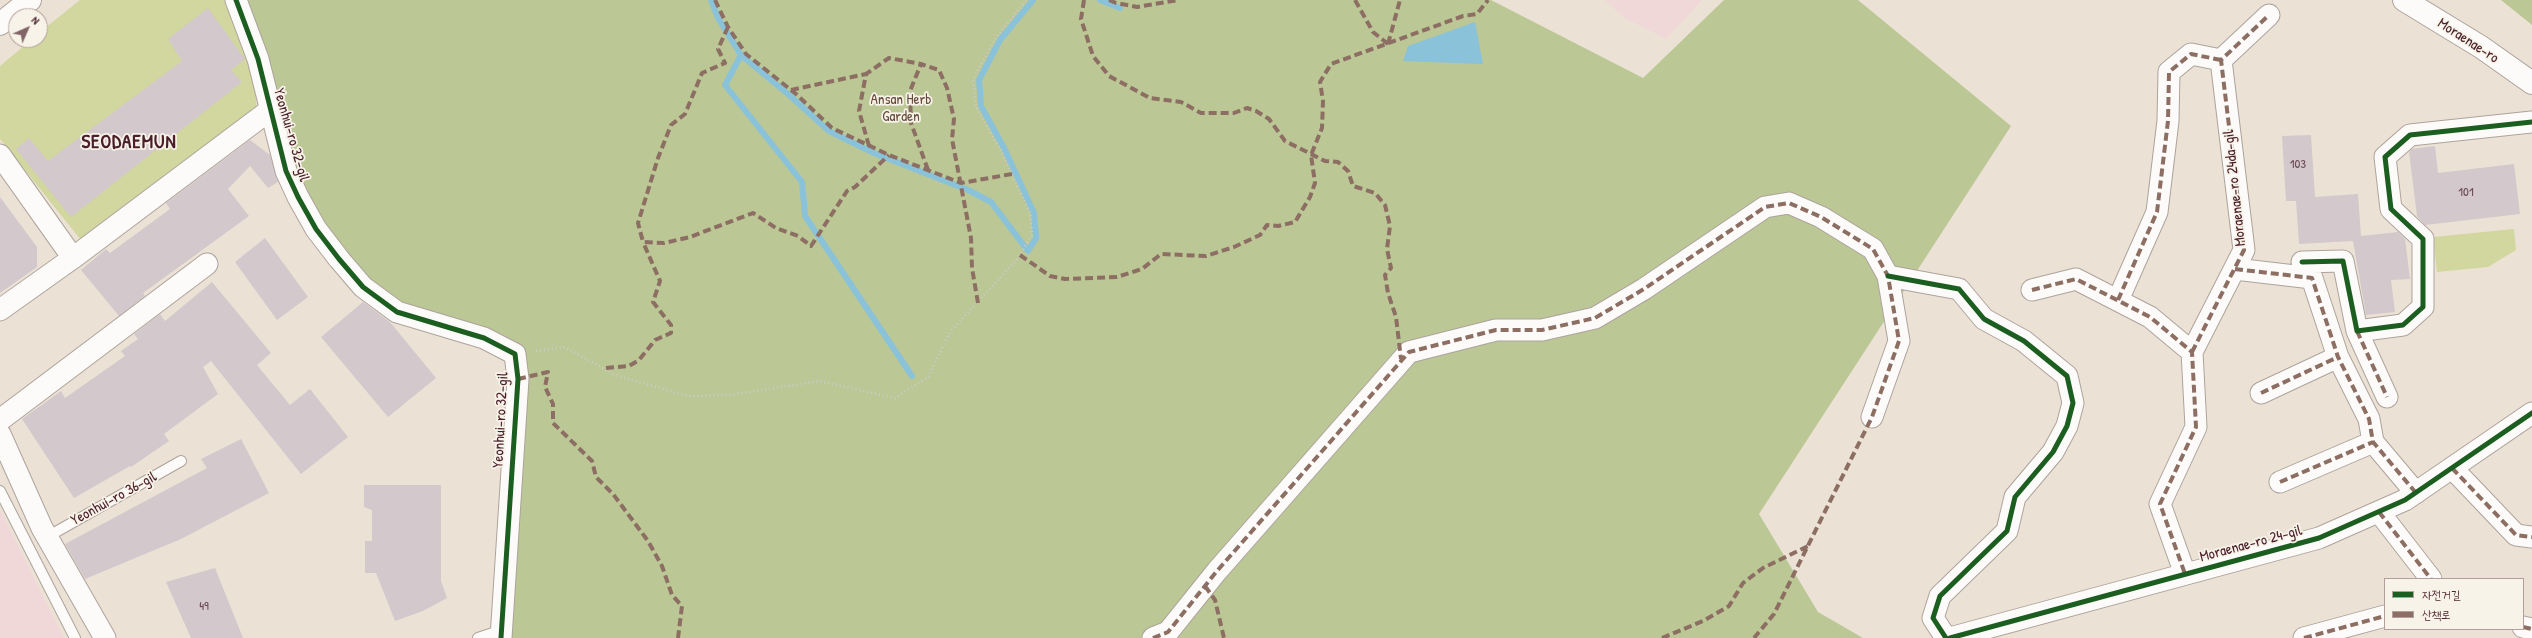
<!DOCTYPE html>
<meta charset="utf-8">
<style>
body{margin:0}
#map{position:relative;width:2532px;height:638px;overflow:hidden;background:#ebe2d5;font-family:"Patrick Hand","Poor Story",sans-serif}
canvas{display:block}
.legend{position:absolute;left:2384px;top:578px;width:140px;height:52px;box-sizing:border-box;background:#f7f3e8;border:1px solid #b29e9c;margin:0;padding:5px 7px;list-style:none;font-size:12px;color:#4a1f2b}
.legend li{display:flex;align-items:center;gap:8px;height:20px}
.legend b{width:20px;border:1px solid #b29e9c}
.north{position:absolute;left:8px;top:8px;width:40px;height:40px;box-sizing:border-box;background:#f7f3e8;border:1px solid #b29e9c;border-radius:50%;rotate:45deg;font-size:11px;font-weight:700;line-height:16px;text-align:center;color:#4a1f2b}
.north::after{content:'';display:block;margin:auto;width:14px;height:18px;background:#826366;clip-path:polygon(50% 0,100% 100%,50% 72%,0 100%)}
</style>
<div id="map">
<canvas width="2532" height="638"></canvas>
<ul class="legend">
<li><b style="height:5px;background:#1b5e20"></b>자전거길</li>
<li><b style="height:5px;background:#8d6e63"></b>산책로</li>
</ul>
<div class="north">N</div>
</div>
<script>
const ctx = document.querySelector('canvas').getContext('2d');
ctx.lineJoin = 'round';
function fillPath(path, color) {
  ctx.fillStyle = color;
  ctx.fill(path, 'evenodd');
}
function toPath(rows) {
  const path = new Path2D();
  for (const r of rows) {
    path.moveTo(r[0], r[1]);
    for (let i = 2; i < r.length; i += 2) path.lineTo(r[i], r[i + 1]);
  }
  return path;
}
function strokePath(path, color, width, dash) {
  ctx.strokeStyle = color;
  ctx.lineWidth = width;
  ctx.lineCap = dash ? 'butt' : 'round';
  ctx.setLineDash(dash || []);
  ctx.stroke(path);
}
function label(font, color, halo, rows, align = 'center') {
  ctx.font = font + ' "Patrick Hand",sans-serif';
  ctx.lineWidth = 3.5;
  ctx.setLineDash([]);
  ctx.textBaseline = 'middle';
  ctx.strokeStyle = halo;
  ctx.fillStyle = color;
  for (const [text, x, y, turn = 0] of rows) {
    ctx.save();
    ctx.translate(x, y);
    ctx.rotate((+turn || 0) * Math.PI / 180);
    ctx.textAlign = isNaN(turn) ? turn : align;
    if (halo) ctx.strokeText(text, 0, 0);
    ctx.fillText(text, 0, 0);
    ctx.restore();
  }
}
const built = toPath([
 [1605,0,1702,0,1666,39,1624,18],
 [0,510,64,638,0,638]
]);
const green = toPath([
 [80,0,224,0,254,64,257,113,81,240,0,139,0,66,31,40,40,40,40,32],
 [2514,229,2516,250,2488,267,2437,272,2433,237]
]);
const forest = toPath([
 [236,0,1491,0,1643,78,1724,0,1858,0,2011,126,1759,514,1818,612,1863,638,502,638,515,354,397,312,316,229],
 [2501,0,2532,0,2532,25]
]);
const water = toPath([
 [1475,22,1483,64,1403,61,1408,46]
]);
const stream = toPath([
 [711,0,718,18,741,55,788,94,829,131,874,153,968,190,991,202,1028,251,1036,238,1034,213,1004,148,981,106,979,80,1000,40,1033,0],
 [1100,0,1120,8],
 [741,55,725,85,802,182,805,216,912,376]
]);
const building = toPath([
 [208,8,245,59,231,70,242,82,71,217,16,149,29,138,48,161,182,61,168,39],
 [2311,135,2315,197,2358,194,2361,236,2398,232,2405,239,2410,279,2391,280,2395,312,2366,315,2353,241,2299,244,2296,201,2286,201,2282,136],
 [250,140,270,155,278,182,268,188,250,166,228,189,249,216,143,293,145,296,119,316,81,270,106,249,110,253,170,209,166,203],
 [2435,146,2438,173,2514,164,2520,214,2425,225,2417,216,2409,152,2412,149],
 [0,197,37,247,37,267,0,293],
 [265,238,308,297,277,320,235,262],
 [212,282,271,353,257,365,290,405,310,389,348,437,301,474,211,361,203,367,218,394,164,434,169,441,131,467,130,466,74,498,22,419,61,391,65,398,125,356,121,351,138,339,134,334,160,314,165,321],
 [363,302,390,322,436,378,388,417,321,337],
 [241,439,269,493,181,539,85,579,65,544,207,468,201,459],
 [364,485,441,485,441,581,447,598,423,611,395,621,376,573,365,573,365,541,372,541,372,510,364,507],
 [215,568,243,638,191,638,166,582]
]);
const path = toPath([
 [536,351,565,347,615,375,688,396,730,395,819,381,895,398,928,377,950,332,1018,258,1032,235,1030,213,1001,151,976,107,973,79,997,36,1027,0]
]);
const lane = toPath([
 [0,491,75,638],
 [47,537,181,461],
 [478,638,502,630]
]);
const street = toPath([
 [236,0,258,59,286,171,298,197,316,229,339,259,363,287,397,312,484,338,515,354,518,379,501,638],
 [0,155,73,258,0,310],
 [73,258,270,110],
 [2302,262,2343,261,2357,331,2403,325,2423,307,2423,239,2391,209,2385,157,2410,135,2532,122],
 [2235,269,2312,278,2338,357,2369,419,2373,442,2416,493],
 [1888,276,1959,289,1984,319,2024,341,2067,376,2073,403,2067,426,2053,452,2015,497,2007,531,1940,596,1933,618,1946,638],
 [2032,290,2076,279,2150,317,2192,352,2196,427,2160,504,2185,574],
 [2118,300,2157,212,2168,121,2169,72,2191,54,2221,60],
 [2357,331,2387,397],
 [2192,352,2244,250,2221,60,2269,15],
 [2261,393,2338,357],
 [0,420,207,264],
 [0,434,42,528,105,638],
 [2452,468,2516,535,2532,537],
 [2280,482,2373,442],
 [2379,512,2431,579],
 [2523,627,2532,629],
 [1153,638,1168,632,1217,571,1409,352,1496,330,1542,330,1595,318,1644,289,1765,207,1789,203,1821,217,1873,249,1888,276,1899,341,1872,417],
 [1950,638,2319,538,2405,500,2532,413],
 [2304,638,2385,616]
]);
const secondary = toPath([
 [2404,0,2481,47,2532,83],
 [0,24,30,0]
]);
const quiet = toPath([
 [715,0,728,27,746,54,796,94,832,128,889,155,961,183,1012,174],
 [1084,0,1081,19,1093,56,1109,76,1150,98,1181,102,1201,113,1234,113,1247,108,1256,111,1269,119,1285,141,1325,161,1338,162,1348,171,1353,186,1375,193,1385,205,1390,226,1387,249,1391,268,1385,275,1388,293,1396,317,1401,359],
 [1109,0,1116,3,1137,7,1178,0],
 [1355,0,1373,32,1388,44],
 [728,27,718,49,725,63,702,73,685,114,671,125,658,158,638,223,643,242,664,243,690,237,753,213,776,228,798,236,811,246,847,191,855,187,889,155],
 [1388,44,1400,0],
 [791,90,866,74],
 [869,146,859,111,866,74,889,58,921,64],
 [928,170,911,123,910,91,921,64,939,70,947,88,954,119,952,139,971,238,972,268,978,303],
 [1020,255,1050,276,1065,279,1117,277,1142,269,1161,254,1206,256,1234,247,1260,235,1267,225,1278,226,1295,222,1310,197,1315,183,1311,155,1322,128,1323,101,1320,82,1331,64,1463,16,1477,14,1488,0],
 [2235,269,2312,278,2338,357,2369,419,2373,442,2416,493],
 [2032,290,2076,279,2150,317,2192,352,2196,427,2160,504,2185,574],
 [2118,300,2157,212,2168,121,2169,72,2191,54,2221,60],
 [2357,331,2387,397],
 [2192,352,2244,250,2221,60,2269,15],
 [606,368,629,366,639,360,655,340,671,333,671,325,653,302,660,281,643,242],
 [518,379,548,372,545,387,553,404,553,423,592,461,596,477,613,494,648,541,662,566,672,595,682,606,678,638],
 [2261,393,2338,357],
 [2452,468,2516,535,2532,537],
 [2280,482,2373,442],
 [2379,512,2431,579],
 [1205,586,1215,600,1224,638],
 [2523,627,2532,629],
 [1153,638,1168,632,1217,571,1409,352,1496,330,1542,330,1595,318,1644,289,1765,207,1789,203,1821,217,1873,249,1888,276,1899,341,1872,417,1774,614,1754,638],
 [1662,638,1703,621,1729,606,1743,583,1763,568,1808,546],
 [2304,638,2385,616]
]);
const cycleway = toPath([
 [236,0,258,59,286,171,298,197,316,229,339,259,363,287,397,312,484,338,515,354,518,379,501,638],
 [2302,262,2343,261,2357,331,2403,325,2423,307,2423,239,2391,209,2385,157,2410,135,2532,122],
 [1888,276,1959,289,1984,319,2024,341,2067,376,2073,403,2067,426,2053,452,2015,497,2007,531,1940,596,1933,618,1946,638],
 [1950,638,2319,538,2405,500,2532,413]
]);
const numberNames = [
 ["103",2298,165],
 ["101",2466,193],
 ["49",204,607]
];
const streetNames = [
 ["Moraenae-ro",2468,41,33],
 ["Yeonhui-ro 32-gil",291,135,74],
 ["Moraenae-ro 24da-gil",2235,188,-96],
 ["Yeonhui-ro 32-gil",501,420,-87],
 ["Yeonhui-ro 36-gil",114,499,-29],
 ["Moraenae-ro 24-gil",2251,544,-15]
];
const parkNames = [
 ["Ansan Herb",901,100],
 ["Garden",901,117]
];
const districtNames = [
 ["SEODAEMUN",129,143]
];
fillPath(built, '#f0d8d9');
fillPath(green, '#d1d79e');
fillPath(forest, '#bcc796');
fillPath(water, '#89c2d9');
strokePath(stream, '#89c2d9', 6);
fillPath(building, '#d3c8cc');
strokePath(lane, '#ada39c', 12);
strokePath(street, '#ada39c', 23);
strokePath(secondary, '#ada39c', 24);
strokePath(path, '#cfcac8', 2.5, [1, 3]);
strokePath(lane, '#fcfbf9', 10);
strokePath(street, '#fcfbf9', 21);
strokePath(secondary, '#fcfbf9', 22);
strokePath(quiet, '#8d6e63', 4, [8, 4]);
strokePath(cycleway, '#1b5e20', 5);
label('13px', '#6c4953', null, numberNames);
label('15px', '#4a1f2b', '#f7f3e8', streetNames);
label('15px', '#664b3c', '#f7f3e8', parkNames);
ctx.letterSpacing = '1px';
label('bold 19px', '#4a1f2b', '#f7f3e8', districtNames);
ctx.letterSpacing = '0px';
</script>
